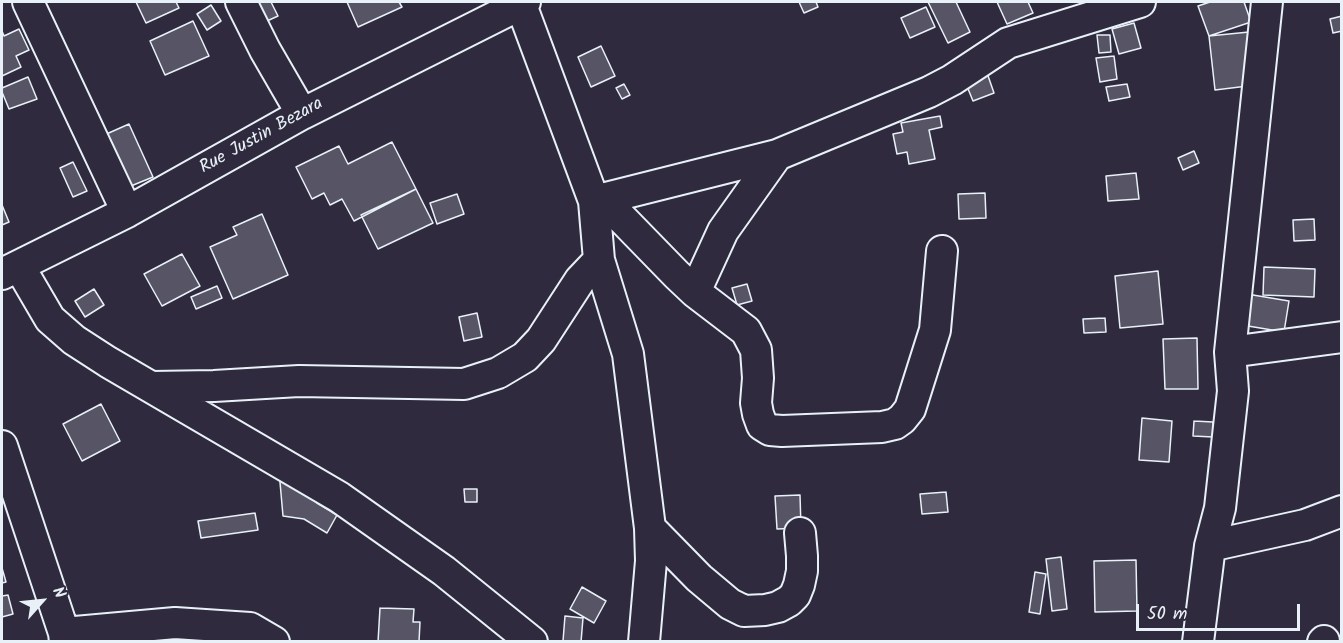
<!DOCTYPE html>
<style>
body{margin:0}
#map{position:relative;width:1343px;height:643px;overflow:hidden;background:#2f2a3d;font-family:Kalam,sans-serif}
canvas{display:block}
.frame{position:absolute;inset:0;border:3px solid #e8f1f8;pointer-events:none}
.north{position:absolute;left:12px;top:571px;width:60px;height:60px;-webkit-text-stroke:4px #2f2a3d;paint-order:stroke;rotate:63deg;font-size:16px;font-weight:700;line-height:24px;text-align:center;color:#e8f1f8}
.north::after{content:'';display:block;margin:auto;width:21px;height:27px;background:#e8f1f8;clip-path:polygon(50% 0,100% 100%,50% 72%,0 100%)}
.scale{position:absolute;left:1136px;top:604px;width:164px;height:27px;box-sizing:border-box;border:3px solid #e8f1f8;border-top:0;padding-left:8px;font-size:18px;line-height:21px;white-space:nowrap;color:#e8f1f8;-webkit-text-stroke:4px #2f2a3d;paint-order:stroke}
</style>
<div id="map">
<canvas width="1343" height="643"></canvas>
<div class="frame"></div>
<div class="north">N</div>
<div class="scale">50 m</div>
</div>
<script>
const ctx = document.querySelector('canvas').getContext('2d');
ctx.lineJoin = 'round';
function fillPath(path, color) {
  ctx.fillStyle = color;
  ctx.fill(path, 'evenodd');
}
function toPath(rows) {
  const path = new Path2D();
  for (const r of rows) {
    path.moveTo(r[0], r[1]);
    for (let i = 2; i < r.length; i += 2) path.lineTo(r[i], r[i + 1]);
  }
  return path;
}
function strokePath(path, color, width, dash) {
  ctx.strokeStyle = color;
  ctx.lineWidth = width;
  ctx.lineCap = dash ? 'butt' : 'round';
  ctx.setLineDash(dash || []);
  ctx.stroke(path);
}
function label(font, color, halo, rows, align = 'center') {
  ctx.font = font + ' Kalam,sans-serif';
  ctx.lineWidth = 4.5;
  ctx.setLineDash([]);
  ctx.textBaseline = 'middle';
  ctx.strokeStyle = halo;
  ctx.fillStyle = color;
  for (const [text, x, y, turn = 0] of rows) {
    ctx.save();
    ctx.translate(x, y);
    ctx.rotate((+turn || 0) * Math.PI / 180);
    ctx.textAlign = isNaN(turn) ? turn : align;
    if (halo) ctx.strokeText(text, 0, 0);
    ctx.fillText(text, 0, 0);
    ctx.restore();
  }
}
const building = toPath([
 [136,2,176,2,179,8,146,23,136,2],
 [258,2,271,2,278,16,267,21,258,2],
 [347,2,399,2,402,7,358,27,347,2],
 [799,2,816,2,818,7,804,13,799,2],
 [928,2,956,2,970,32,948,43,928,2],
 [997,2,1028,2,1033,13,1007,24,997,2],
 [1210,2,1244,2,1251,22,1209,36,1198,6,1210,2],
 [211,5,221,21,207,30,197,14,211,5],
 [926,7,935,27,910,38,901,18,926,7],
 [1342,16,1342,31,1333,33,1330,19,1342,16],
 [193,21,209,56,165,75,150,41,193,21],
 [1134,23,1141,48,1119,54,1112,29,1134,23],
 [19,29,29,50,16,56,21,67,2,76,2,31,4,36,19,29],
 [1249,32,1256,85,1215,90,1209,36,1249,32],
 [1097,35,1110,35,1111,52,1099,53,1097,35],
 [601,46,615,76,591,87,578,57,601,46],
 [1114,56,1117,79,1100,82,1096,58,1114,56],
 [986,70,994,93,973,101,964,79,986,70],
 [28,77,37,99,9,109,2,92,2,88,28,77],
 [624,84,630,95,622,99,616,88,624,84],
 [1127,84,1130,97,1109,101,1106,87,1127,84],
 [940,116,942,127,929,130,935,159,909,164,907,152,897,154,893,134,903,132,901,123,940,116],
 [129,124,153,177,126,188,102,136,129,124],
 [392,142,416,189,354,221,342,199,330,205,324,193,312,199,296,167,339,146,348,164,392,142],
 [1194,151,1199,163,1183,170,1178,158,1194,151],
 [73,162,87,191,73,197,60,168,73,162],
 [1136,173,1139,199,1108,201,1106,176,1136,173],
 [416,189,433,223,378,249,361,215,416,189],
 [985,193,986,218,959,219,958,194,985,193],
 [457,194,464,214,437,224,430,203,457,194],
 [2,205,9,222,2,225,2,205],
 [262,214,288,275,233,299,210,247,237,235,233,227,262,214],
 [1314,219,1315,240,1294,241,1293,220,1314,219],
 [182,254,200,286,162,306,144,274,182,254],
 [1264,267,1315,269,1314,297,1263,295,1264,267],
 [1158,271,1163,324,1120,328,1115,276,1158,271],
 [747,284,752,301,737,305,732,288,747,284],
 [217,286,222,298,196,309,191,297,217,286],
 [94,289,104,305,85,317,75,301,94,289],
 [1247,294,1289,301,1284,332,1242,325,1247,294],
 [477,313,482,337,464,341,459,317,477,313],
 [1105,318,1106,332,1084,333,1083,319,1105,318],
 [1197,338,1198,389,1165,389,1163,339,1197,338],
 [101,404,120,441,82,461,63,424,101,404],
 [1142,418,1172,421,1169,462,1139,460,1142,418],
 [1194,421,1213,422,1213,437,1193,436,1194,421],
 [279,471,321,496,317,503,337,515,327,533,304,519,283,516,279,471],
 [464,489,477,489,477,502,465,502,464,489],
 [946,492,948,512,922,514,920,494,946,492],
 [800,495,801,528,777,529,775,496,800,495],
 [255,513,258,530,201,538,198,521,255,513],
 [1061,557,1067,609,1052,611,1046,559,1061,557],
 [1136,560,1137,611,1095,612,1094,561,1136,560],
 [2,568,6,582,2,583,2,568],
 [1035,572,1046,574,1040,614,1029,612,1035,572],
 [582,587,606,601,594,623,570,609,582,587],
 [8,595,13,614,2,617,2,596,8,595],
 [380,608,414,609,413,622,420,622,419,642,378,642,380,608],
 [565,616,583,618,581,642,563,641,565,616]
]);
const minor = toPath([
 [28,2,127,212],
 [241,2,265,50,302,114],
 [520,2,594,201,599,260,628,354,650,528,651,561,644,642],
 [777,155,723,231,695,292,746,331,756,350,758,378,756,403,758,414,762,425,770,430,782,431,882,427,895,424,902,419,910,409,935,330,942,251],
 [603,199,677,275,695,292],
 [594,201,777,155,929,92,952,80,1008,43,1140,2],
 [19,266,50,319,74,340,108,362,339,497,444,571,532,642],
 [2,274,127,212,302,114,525,2],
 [1230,352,1342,337],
 [152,387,214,386,299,381,464,384,498,373,525,357,541,340,580,280,599,260],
 [2,446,64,633,65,642],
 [650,528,699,578,730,604,744,611,765,610,778,607,789,601,795,595,799,585,802,571,802,556,800,533],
 [1210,546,1305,525,1342,511],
 [64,633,175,623,250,628,274,642],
 [1198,642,1210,546,1220,508,1233,391,1230,352,1267,2],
 [1323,642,1324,641]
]);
const streetNames = [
 ["Rue Justin Bezara",262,137,-29]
];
fillPath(building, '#575565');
strokePath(building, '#e8f1f8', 1.5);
strokePath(minor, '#e8f1f8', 34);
strokePath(minor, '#2f2a3d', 30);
label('18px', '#e8f1f8', '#2f2a3d', streetNames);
</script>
